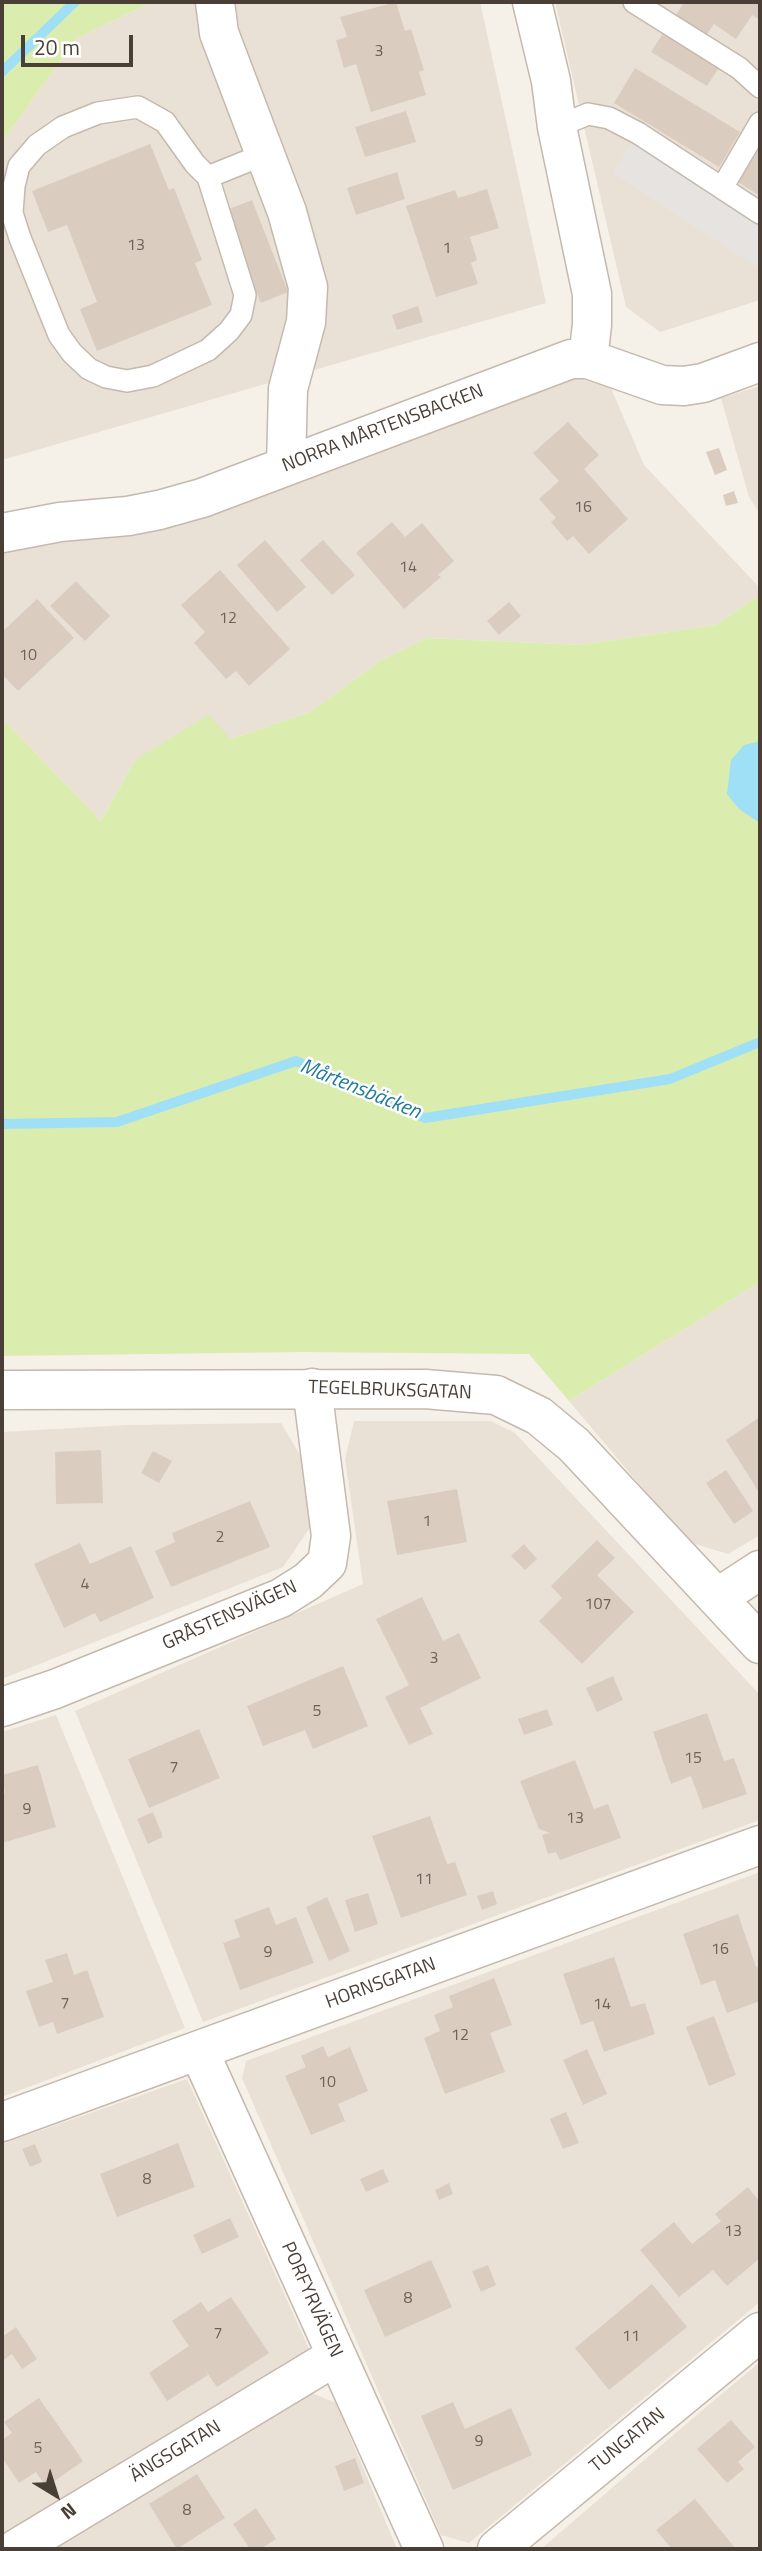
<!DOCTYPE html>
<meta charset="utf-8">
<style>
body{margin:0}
#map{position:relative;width:762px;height:2551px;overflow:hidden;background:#f5f0e8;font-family:"Titillium Web",sans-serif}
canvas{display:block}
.frame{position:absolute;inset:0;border:4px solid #4a3f36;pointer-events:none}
.north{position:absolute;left:21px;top:2460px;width:70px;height:70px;-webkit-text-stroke:5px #fff;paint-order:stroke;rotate:142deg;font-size:19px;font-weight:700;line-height:28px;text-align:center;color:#4a3f36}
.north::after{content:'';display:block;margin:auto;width:24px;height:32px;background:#4a3f36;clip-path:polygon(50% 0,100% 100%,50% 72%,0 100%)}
.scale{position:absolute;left:21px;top:35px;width:112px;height:32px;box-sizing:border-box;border:4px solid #4a3f36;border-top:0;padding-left:9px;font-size:21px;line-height:24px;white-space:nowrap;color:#4a3f36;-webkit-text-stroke:5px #fff;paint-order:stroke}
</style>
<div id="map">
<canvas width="762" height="2551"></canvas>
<div class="frame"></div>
<div class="north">N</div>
<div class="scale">20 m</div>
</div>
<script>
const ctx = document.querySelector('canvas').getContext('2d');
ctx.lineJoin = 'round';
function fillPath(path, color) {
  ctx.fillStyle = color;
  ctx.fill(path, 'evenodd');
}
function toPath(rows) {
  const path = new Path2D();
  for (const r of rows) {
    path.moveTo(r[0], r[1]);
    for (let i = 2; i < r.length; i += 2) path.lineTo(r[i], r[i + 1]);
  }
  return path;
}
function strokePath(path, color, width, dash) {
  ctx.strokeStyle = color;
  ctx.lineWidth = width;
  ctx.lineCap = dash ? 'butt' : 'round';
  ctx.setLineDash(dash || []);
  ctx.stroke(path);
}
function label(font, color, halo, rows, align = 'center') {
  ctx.font = font + ' "Titillium Web",sans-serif';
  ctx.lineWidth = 5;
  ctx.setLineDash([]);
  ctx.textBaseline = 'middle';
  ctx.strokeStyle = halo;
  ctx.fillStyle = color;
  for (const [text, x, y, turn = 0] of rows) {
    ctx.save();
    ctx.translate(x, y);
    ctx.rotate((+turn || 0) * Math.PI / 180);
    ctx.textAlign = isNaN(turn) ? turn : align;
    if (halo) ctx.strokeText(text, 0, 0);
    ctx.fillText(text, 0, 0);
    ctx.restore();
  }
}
const residential = toPath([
 [153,2,480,2,546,303,2,460,2,142,77,38],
 [555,2,760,2,760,300,660,332,626,307],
 [566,374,611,388,644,465,760,588,760,595,716,625,581,645,427,638,380,661,310,712,231,739,135,760,101,821,2,718,2,552,179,524],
 [760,386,760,514,749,497,721,398],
 [760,1282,760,1535,728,1554,688,1542,569,1401],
 [354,1421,491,1421,515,1433,760,1695,760,1820,203,2022,75,1711,363,1584,345,1459],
 [281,1423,303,1460,311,1526,283,1567,2,1679,2,1432,127,1425],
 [56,1715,185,2028,2,2097,2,1732],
 [760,1872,760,2302,469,2543,441,2535,242,2078,246,2061],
 [187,2079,310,2351,2,2537,2,2144],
 [760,2362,760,2549,541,2549,699,2413],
 [300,2388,336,2403,397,2549,38,2549]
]);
const green = toPath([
 [2,2,153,2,77,38,2,142],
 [760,595,760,1282,569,1401,529,1354,300,1352,2,1356,2,718,101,821,135,760,208,715,231,739,310,712,380,661,427,638,581,645,716,625]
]);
const parking = toPath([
 [638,133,760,213,760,269,612,173]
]);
const water = toPath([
 [760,741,760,823,739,809,727,794,731,760,744,745]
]);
const stream = toPath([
 [2,72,75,2],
 [2,1124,117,1122,296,1061,425,1118,670,1079,760,1042]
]);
const building = toPath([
 [396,2,405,31,411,29,424,70,419,72,426,95,371,112,356,64,344,68,336,40,347,37,340,17],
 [680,2,760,2,760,20,752,15,736,39,714,24,707,34,676,15,683,4],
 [664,32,720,66,707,86,651,52],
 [635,68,740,132,719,167,614,103],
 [406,111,416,142,365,157,355,127],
 [150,144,169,190,174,188,202,260,195,263,212,305,97,351,80,309,97,302,67,225,48,232,32,191],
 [760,147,760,196,738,182],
 [397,172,405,199,356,215,347,188],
 [487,189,499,228,470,237,477,260,471,263,478,284,436,297,406,206,455,190,458,198],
 [252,200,288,292,261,303,224,211],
 [418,306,423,322,397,330,392,315],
 [568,422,599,455,584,469,628,519,589,554,573,536,567,541,551,522,556,518,539,499,559,481,533,453],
 [719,448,727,470,715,475,706,452],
 [734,491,738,503,726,506,723,495],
 [392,522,405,537,422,523,454,561,438,575,441,577,404,609,356,553],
 [265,540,306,587,277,612,237,565],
 [323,540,355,575,332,595,300,560],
 [220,570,290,649,249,686,236,671,226,679,194,643,205,632,181,605],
 [76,581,110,616,85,641,50,606],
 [37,599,74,638,18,691,2,674,2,632],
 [509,602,521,616,499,635,487,621],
 [760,1417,760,1494,726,1440],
 [101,1450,103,1503,56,1504,55,1452],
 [153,1451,172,1461,159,1483,141,1473],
 [726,1470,753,1511,734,1524,706,1483],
 [457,1489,467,1542,397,1555,387,1501],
 [250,1501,270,1547,171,1587,155,1551,175,1542,172,1533],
 [597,1540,615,1558,597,1575,634,1612,582,1664,539,1621,562,1598,551,1586],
 [80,1543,90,1564,131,1546,154,1598,100,1622,95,1613,64,1628,34,1564],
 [524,1544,537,1559,525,1570,511,1556],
 [422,1597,443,1641,459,1633,481,1678,420,1708,433,1734,409,1745,385,1697,409,1685,376,1619],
 [343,1666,368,1726,313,1749,305,1730,263,1746,247,1706],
 [613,1676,623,1700,597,1712,586,1688],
 [547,1709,553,1725,524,1735,518,1719],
 [707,1713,724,1761,734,1758,747,1794,703,1809,691,1776,671,1784,653,1732],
 [199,1729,220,1778,149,1808,128,1759],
 [575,1760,594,1809,608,1804,621,1838,560,1860,556,1852,548,1854,542,1835,550,1833,539,1829,520,1781],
 [38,1765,56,1827,2,1843,2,1794,5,1793,2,1775],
 [153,1812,163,1837,148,1844,137,1819],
 [430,1816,447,1864,455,1862,467,1895,401,1918,372,1836],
 [493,1891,497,1904,482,1910,477,1896],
 [368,1893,378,1924,355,1932,345,1900],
 [327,1897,350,1951,329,1961,306,1907],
 [269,1907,276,1925,296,1917,314,1963,240,1990,223,1943,240,1937,234,1920],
 [738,1914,756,1967,760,1966,760,2001,727,2013,715,1980,701,1985,683,1934],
 [67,1953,74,1975,87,1970,104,2017,57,2034,53,2022,39,2027,26,1991,53,1982,45,1960],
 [614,1957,631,2007,645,2003,655,2034,604,2052,593,2021,581,2025,563,1974],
 [494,1978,512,2025,490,2033,505,2072,445,2094,424,2038,440,2031,434,2015,453,2007,449,1996],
 [714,2016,736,2075,709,2086,686,2027],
 [323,2046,328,2057,350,2047,368,2091,338,2104,345,2121,311,2135,285,2076,306,2067,301,2056],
 [587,2049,607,2094,583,2105,563,2060],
 [566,2112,579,2143,563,2149,550,2119],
 [178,2143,195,2187,117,2217,100,2174],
 [35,2144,42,2162,30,2167,22,2149],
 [383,2169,389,2182,366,2192,360,2179],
 [449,2183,453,2194,439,2200,435,2190],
 [748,2187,760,2202,760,2258,727,2286,713,2270,679,2297,640,2250,674,2222,692,2244,721,2221,715,2214],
 [230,2218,239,2237,202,2254,193,2235],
 [431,2260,452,2307,385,2337,364,2290],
 [488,2265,496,2285,481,2292,472,2271],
 [652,2284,687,2327,609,2390,575,2348],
 [231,2297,269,2353,217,2387,203,2367,208,2375,167,2401,149,2373,189,2346,172,2321,201,2302,208,2312],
 [16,2327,37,2359,22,2369,12,2354,2,2361,2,2337],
 [39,2398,83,2461,46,2487,36,2472,19,2483,2,2457,2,2440,12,2433,4,2422],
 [453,2402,465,2429,511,2408,532,2455,453,2490,421,2416],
 [731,2420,755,2447,738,2462,744,2469,727,2483,697,2449],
 [355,2458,364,2483,344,2491,335,2466],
 [197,2474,225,2518,177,2549,149,2504],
 [695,2499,736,2549,672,2549,656,2530],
 [256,2508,276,2539,261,2549,250,2549,233,2524]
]);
const service = toPath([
 [634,2,739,68,760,87],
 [557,127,588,114,609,118,638,133,760,213],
 [208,177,245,295,241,315,229,331,208,350,153,376,127,381,106,377,89,369,72,353,59,335,20,238,12,213,14,186,19,166,37,145,63,127,98,113,138,107,165,122,195,164,208,177,265,154],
 [722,188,760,123]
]);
const minor = toPath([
 [215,2,219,33,287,212,308,287,306,322,288,389,286,466],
 [532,2,551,81,557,127,592,294,592,325,588,359],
 [2,533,60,522,128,516,159,510,202,498,571,359,588,359,662,385,684,386,703,383,760,362],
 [2,1390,425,1389,496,1395,539,1416,574,1445,760,1644],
 [717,1598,760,1570],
 [2,1707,55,1689,281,1598,308,1581,327,1563,331,1536,312,1388],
 [199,2051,424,2549],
 [2,2122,760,1845],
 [16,2549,336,2356],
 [497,2549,760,2332]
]);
const numberNames = [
 ["3",379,52],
 ["13",136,246],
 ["1",447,249],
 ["16",583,508],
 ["14",408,568],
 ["12",228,619],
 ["10",28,656],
 ["1",427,1522],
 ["2",220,1538],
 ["4",85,1585],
 ["107",598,1605],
 ["3",434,1659],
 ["5",317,1712],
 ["15",693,1759],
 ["7",174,1768],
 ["9",27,1810],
 ["13",575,1819],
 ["11",424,1880],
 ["16",720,1950],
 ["9",268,1953],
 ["7",65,2004],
 ["14",602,2005],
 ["12",460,2036],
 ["10",327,2083],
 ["8",147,2180],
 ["13",733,2232],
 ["8",408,2299],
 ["7",218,2334],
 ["11",631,2337],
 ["9",479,2442],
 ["5",38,2449],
 ["8",187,2511]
];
const streetNames = [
 ["NORRA MÅRTENSBACKEN",383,429,-21],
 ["TEGELBRUKSGATAN",390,1391,2],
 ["GRÅSTENSVÄGEN",230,1616,-24],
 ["HORNSGATAN",381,1984,-20],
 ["PORFYRVÄGEN",311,2300,66],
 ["TUNGATAN",628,2441,-39],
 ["ÄNGSGATAN",176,2452,-31]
];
const waterNames = [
 ["Mårtensbäcken",360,1090,22]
];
fillPath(residential, '#eae1d6');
fillPath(green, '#daedae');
fillPath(parking, '#e6e3e0');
fillPath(water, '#a0e0f7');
strokePath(stream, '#a0e0f7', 10);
fillPath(building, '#dbccc0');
strokePath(service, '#c5b9ad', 24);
strokePath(minor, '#c5b9ad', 41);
strokePath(service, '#fff', 21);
strokePath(minor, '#fff', 38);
label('16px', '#6e6258', null, numberNames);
label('19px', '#4a3f36', '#fff', streetNames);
label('italic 21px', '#207b9d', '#fff', waterNames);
</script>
